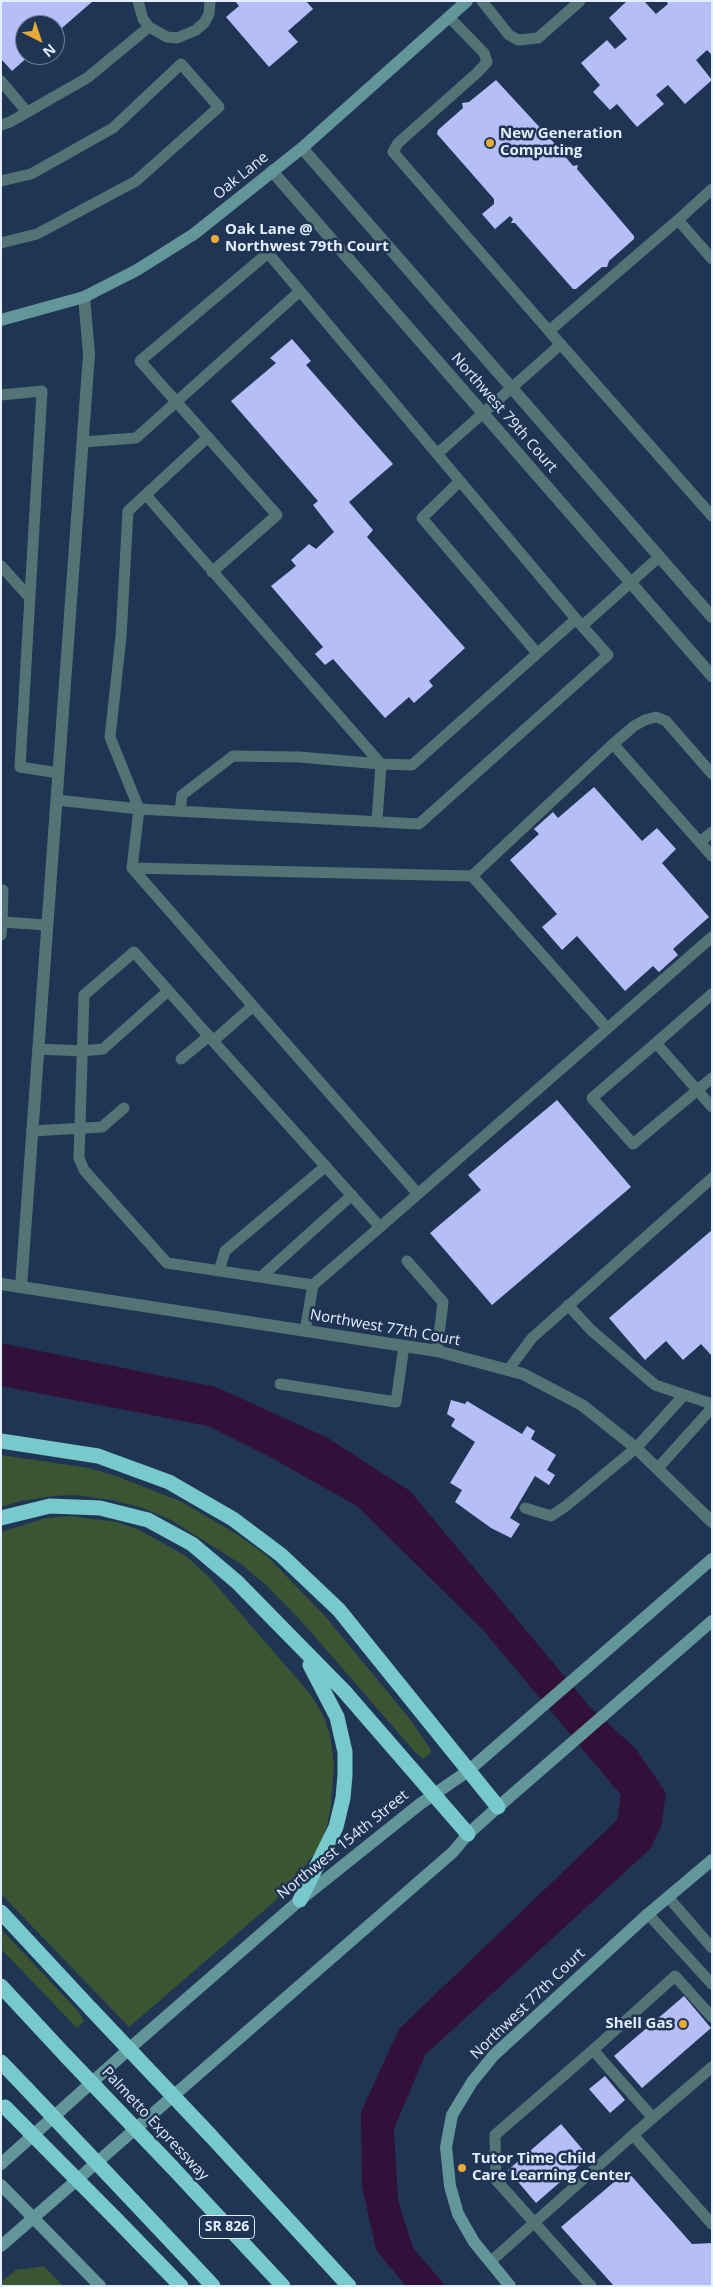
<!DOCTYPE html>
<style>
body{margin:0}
#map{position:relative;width:713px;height:2287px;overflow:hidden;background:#203554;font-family:"Open Sans",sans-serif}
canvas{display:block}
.frame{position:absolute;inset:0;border:2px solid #e3eefe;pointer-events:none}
.north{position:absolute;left:15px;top:15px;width:50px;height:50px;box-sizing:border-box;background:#203554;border:1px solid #6e7f98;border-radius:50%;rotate:139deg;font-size:14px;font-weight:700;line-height:20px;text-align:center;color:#e3eefe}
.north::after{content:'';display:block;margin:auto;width:18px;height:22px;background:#e8ab37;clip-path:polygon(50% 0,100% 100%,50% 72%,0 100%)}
</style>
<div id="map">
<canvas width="713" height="2287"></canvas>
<div class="frame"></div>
<div class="north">N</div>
</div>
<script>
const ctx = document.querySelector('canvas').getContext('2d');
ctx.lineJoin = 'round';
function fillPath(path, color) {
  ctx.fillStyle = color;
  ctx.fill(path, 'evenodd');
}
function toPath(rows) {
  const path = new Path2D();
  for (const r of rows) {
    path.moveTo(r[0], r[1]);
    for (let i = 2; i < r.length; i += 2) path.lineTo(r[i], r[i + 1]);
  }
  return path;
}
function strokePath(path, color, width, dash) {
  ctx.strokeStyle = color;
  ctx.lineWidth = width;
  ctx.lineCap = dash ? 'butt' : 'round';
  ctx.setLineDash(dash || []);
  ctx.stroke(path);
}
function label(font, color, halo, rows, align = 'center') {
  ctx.font = font + ' "Open Sans",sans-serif';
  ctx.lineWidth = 5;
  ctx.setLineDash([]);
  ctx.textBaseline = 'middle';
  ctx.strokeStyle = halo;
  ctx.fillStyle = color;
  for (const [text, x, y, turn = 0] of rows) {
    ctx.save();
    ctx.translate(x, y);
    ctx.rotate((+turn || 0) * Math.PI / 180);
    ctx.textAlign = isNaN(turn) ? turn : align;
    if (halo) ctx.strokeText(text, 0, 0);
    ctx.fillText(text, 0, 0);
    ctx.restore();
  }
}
const green = toPath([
 [1,1455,89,1468,119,1477,182,1502,238,1535,267,1556,325,1616,409,1718,431,1750,430,1754,423,1759,415,1752,303,1623,267,1586,241,1564,171,1520,143,1508,112,1500,75,1495,52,1496,21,1501,1,1507],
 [69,1516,117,1522,139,1530,186,1556,209,1577,311,1695,323,1715,330,1735,334,1764,331,1805,327,1826,319,1848,282,1895,129,2027,1,1894,1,1532,46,1518],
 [1,1929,77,2010,84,2021,77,2028,1,1949],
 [44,2266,63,2286,1,2286,1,2282,16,2270]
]);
const water = toPath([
 [1,1343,216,1387,326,1437,410,1491,590,1707,636,1749,666,1793,661,1827,650,1849,425,2055,394,2129,398,2200,413,2248,446,2286,406,2286,376,2250,362,2186,361,2112,399,2029,617,1820,621,1795,483,1630,357,1506,270,1457,208,1426,1,1386]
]);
const building = toPath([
 [1,1,93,1,55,34,55,25,25,25,25,55,30,55,12,71,1,59],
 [235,1,306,1,313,9,288,31,298,42,269,67,226,17,239,6],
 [627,1,644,1,656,14,668,4,666,1,712,1,712,55,707,50,696,60,712,80,685,104,668,85,656,95,664,104,637,127,617,104,610,110,593,92,600,85,581,63,607,40,615,49,627,39,609,18],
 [496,80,556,145,559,145,559,149,573,166,578,165,577,169,634,236,634,239,609,261,607,267,602,267,576,289,573,289,515,223,511,223,513,219,510,216,495,229,482,214,494,204,494,199,437,134,438,130,463,108,462,103,469,102],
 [292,339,311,361,306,365,393,464,349,502,373,530,367,537,465,648,429,681,433,686,414,703,409,697,385,718,333,659,325,665,315,654,323,647,271,586,296,566,291,560,309,544,316,549,334,532,313,505,318,501,231,401,276,363,270,358],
 [594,787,642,841,657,828,676,849,662,863,709,917,673,949,678,955,659,972,653,966,625,991,577,936,562,950,542,927,557,914,510,860,539,834,534,829,553,812,558,818],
 [557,1100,631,1187,492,1305,430,1233,481,1190,468,1175],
 [712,1230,712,1356,701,1344,683,1360,666,1341,645,1360,609,1318],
 [451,1400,465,1404,467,1401,522,1434,527,1426,535,1431,531,1439,556,1455,547,1470,555,1475,549,1485,535,1476,510,1518,520,1524,511,1538,491,1528,455,1502,462,1490,450,1483,475,1442,451,1426,455,1419,447,1414],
 [684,1996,711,2028,642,2088,614,2056],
 [605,2076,625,2100,610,2113,589,2089],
 [561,2124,589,2157,536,2203,508,2170],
 [627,2171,692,2244,712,2243,712,2286,614,2286,561,2227]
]);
const lane = toPath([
 [138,1,143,19,149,27,167,37,177,38,196,30,204,23,209,14,210,1],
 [482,1,509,35,518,40,538,38,580,1],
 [449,17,484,53,487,62,478,72,398,143,393,152,549,331,678,220,712,259],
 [1,81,27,112],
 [1,125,10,122,87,78,149,27],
 [1,181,31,174,113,128,181,64,219,107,136,181,37,234,1,243],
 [678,220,712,189],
 [549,331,712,516],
 [1,395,42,391,20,767,59,773],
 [208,437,128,511,121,637,110,737,139,809,132,868,418,1194,712,937],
 [83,442,136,438,300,291],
 [437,454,561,344],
 [460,481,422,518,537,653],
 [146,495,381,764,412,765,576,619],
 [1,566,30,598],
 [212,572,277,515,140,361,268,253,582,626],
 [613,744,712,856],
 [57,800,139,809,419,824,608,655,582,626,659,557],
 [180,811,182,795,233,756,299,757,381,764,377,821],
 [700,842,712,832],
 [132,868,472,876],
 [1,891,3,890,2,922],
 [1,935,2,922,47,925],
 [712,994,656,1043,712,1107],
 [253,1006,213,1041,380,1227,418,1194],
 [607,1028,472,876,613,744,634,726,645,720,656,717,666,721,712,774],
 [213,1041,134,952,84,995,79,1158,84,1170,167,1263,313,1285,305,1331],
 [656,1043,592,1098,633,1144,712,1078],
 [38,1049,82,1051,103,1049,168,991],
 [181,1059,209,1036],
 [32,1131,102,1127,124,1108],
 [407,1261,443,1302,437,1351],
 [219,1271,225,1251,326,1166],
 [262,1276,352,1195],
 [313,1285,380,1227],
 [568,1305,591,1330,655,1385,712,1404],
 [508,1370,532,1338,712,1178],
 [280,1384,396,1402,404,1346],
 [658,1468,712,1408],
 [525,1508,551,1516,566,1506,636,1448,684,1395],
 [668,1897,712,1948],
 [648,1914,712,1984],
 [653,2118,593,2050,675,1976,712,2017],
 [633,2135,712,2067],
 [490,2262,633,2135,712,2224],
 [591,2286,496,2180,495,2135,593,2050]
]);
const street = toPath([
 [302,148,712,617],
 [272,171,712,676],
 [1,1284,437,1351,523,1374,582,1405,636,1448,712,1522],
 [21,1287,89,354,84,297]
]);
const secondary = toPath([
 [1,320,84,297,137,270,194,234,302,148,467,1],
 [1,2164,138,2041,300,1900,420,1804,468,1771,712,1559],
 [1,2185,100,2286],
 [1,2246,453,1852,468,1834,498,1807,712,1621],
 [510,2286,474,2242,458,2214,450,2186,446,2147,452,2115,472,2082,494,2055,648,1914,712,1860]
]);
const highway = toPath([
 [1,1441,98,1456,169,1482,233,1519,281,1555,339,1610,498,1807],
 [1,1518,50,1506,100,1508,148,1520,192,1544,237,1582,344,1691,468,1834],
 [300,1900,336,1827,343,1798,345,1775,345,1752,337,1717,310,1665],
 [1,1912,91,2009],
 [1,1986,65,2055],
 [1,2062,26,2088],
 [210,2135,349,2286],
 [172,2167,283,2286],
 [133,2201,213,2286],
 [114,2217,181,2286]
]);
const highwayBridge = toPath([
 [91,2009,210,2135],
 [65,2055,172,2167],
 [26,2088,133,2201],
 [5,2107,114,2217]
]);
const markers = [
 [490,143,5,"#e8ab37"],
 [215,239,5,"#e8ab37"],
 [683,2024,5,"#e8ab37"],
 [462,2168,5,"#e8ab37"]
];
const shields = [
 [227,2227,55]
];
const shieldNames = [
 ["SR 826",227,2227]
];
const poiNames = [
 ["New Generation",500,134],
 ["Computing",500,151],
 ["Oak Lane @",225,230],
 ["Northwest 79th Court",225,247],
 ["Shell Gas",673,2024,"right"],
 ["Tutor Time Child",472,2159],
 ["Care Learning Center",472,2176]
];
const streetNames = [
 ["Oak Lane",241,176,-39],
 ["Northwest 79th Court",504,413,49],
 ["Northwest 77th Court",385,1328,10],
 ["Northwest 154th Street",343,1845,-39],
 ["Northwest 77th Court",528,2004,-44],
 ["Palmetto Expressway",155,2124,47]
];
fillPath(green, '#3a5532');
fillPath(water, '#311139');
fillPath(building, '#b6bef7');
strokePath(lane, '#547375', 11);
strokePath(street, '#547375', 12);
strokePath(secondary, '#639698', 12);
strokePath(highway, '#77c9cc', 15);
strokePath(highwayBridge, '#77c9cc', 15);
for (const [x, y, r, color] of markers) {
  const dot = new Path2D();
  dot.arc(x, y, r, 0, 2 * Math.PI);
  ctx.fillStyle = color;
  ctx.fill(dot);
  strokePath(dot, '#203554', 2);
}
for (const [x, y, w] of shields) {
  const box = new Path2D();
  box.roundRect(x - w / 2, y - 11.5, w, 23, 4);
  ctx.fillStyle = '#203554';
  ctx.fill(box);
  strokePath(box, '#e3eefe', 1);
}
label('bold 14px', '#e3eefe', null, shieldNames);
label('bold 15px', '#e3eefe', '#203554', poiNames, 'left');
label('15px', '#e3eefe', '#203554', streetNames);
</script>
